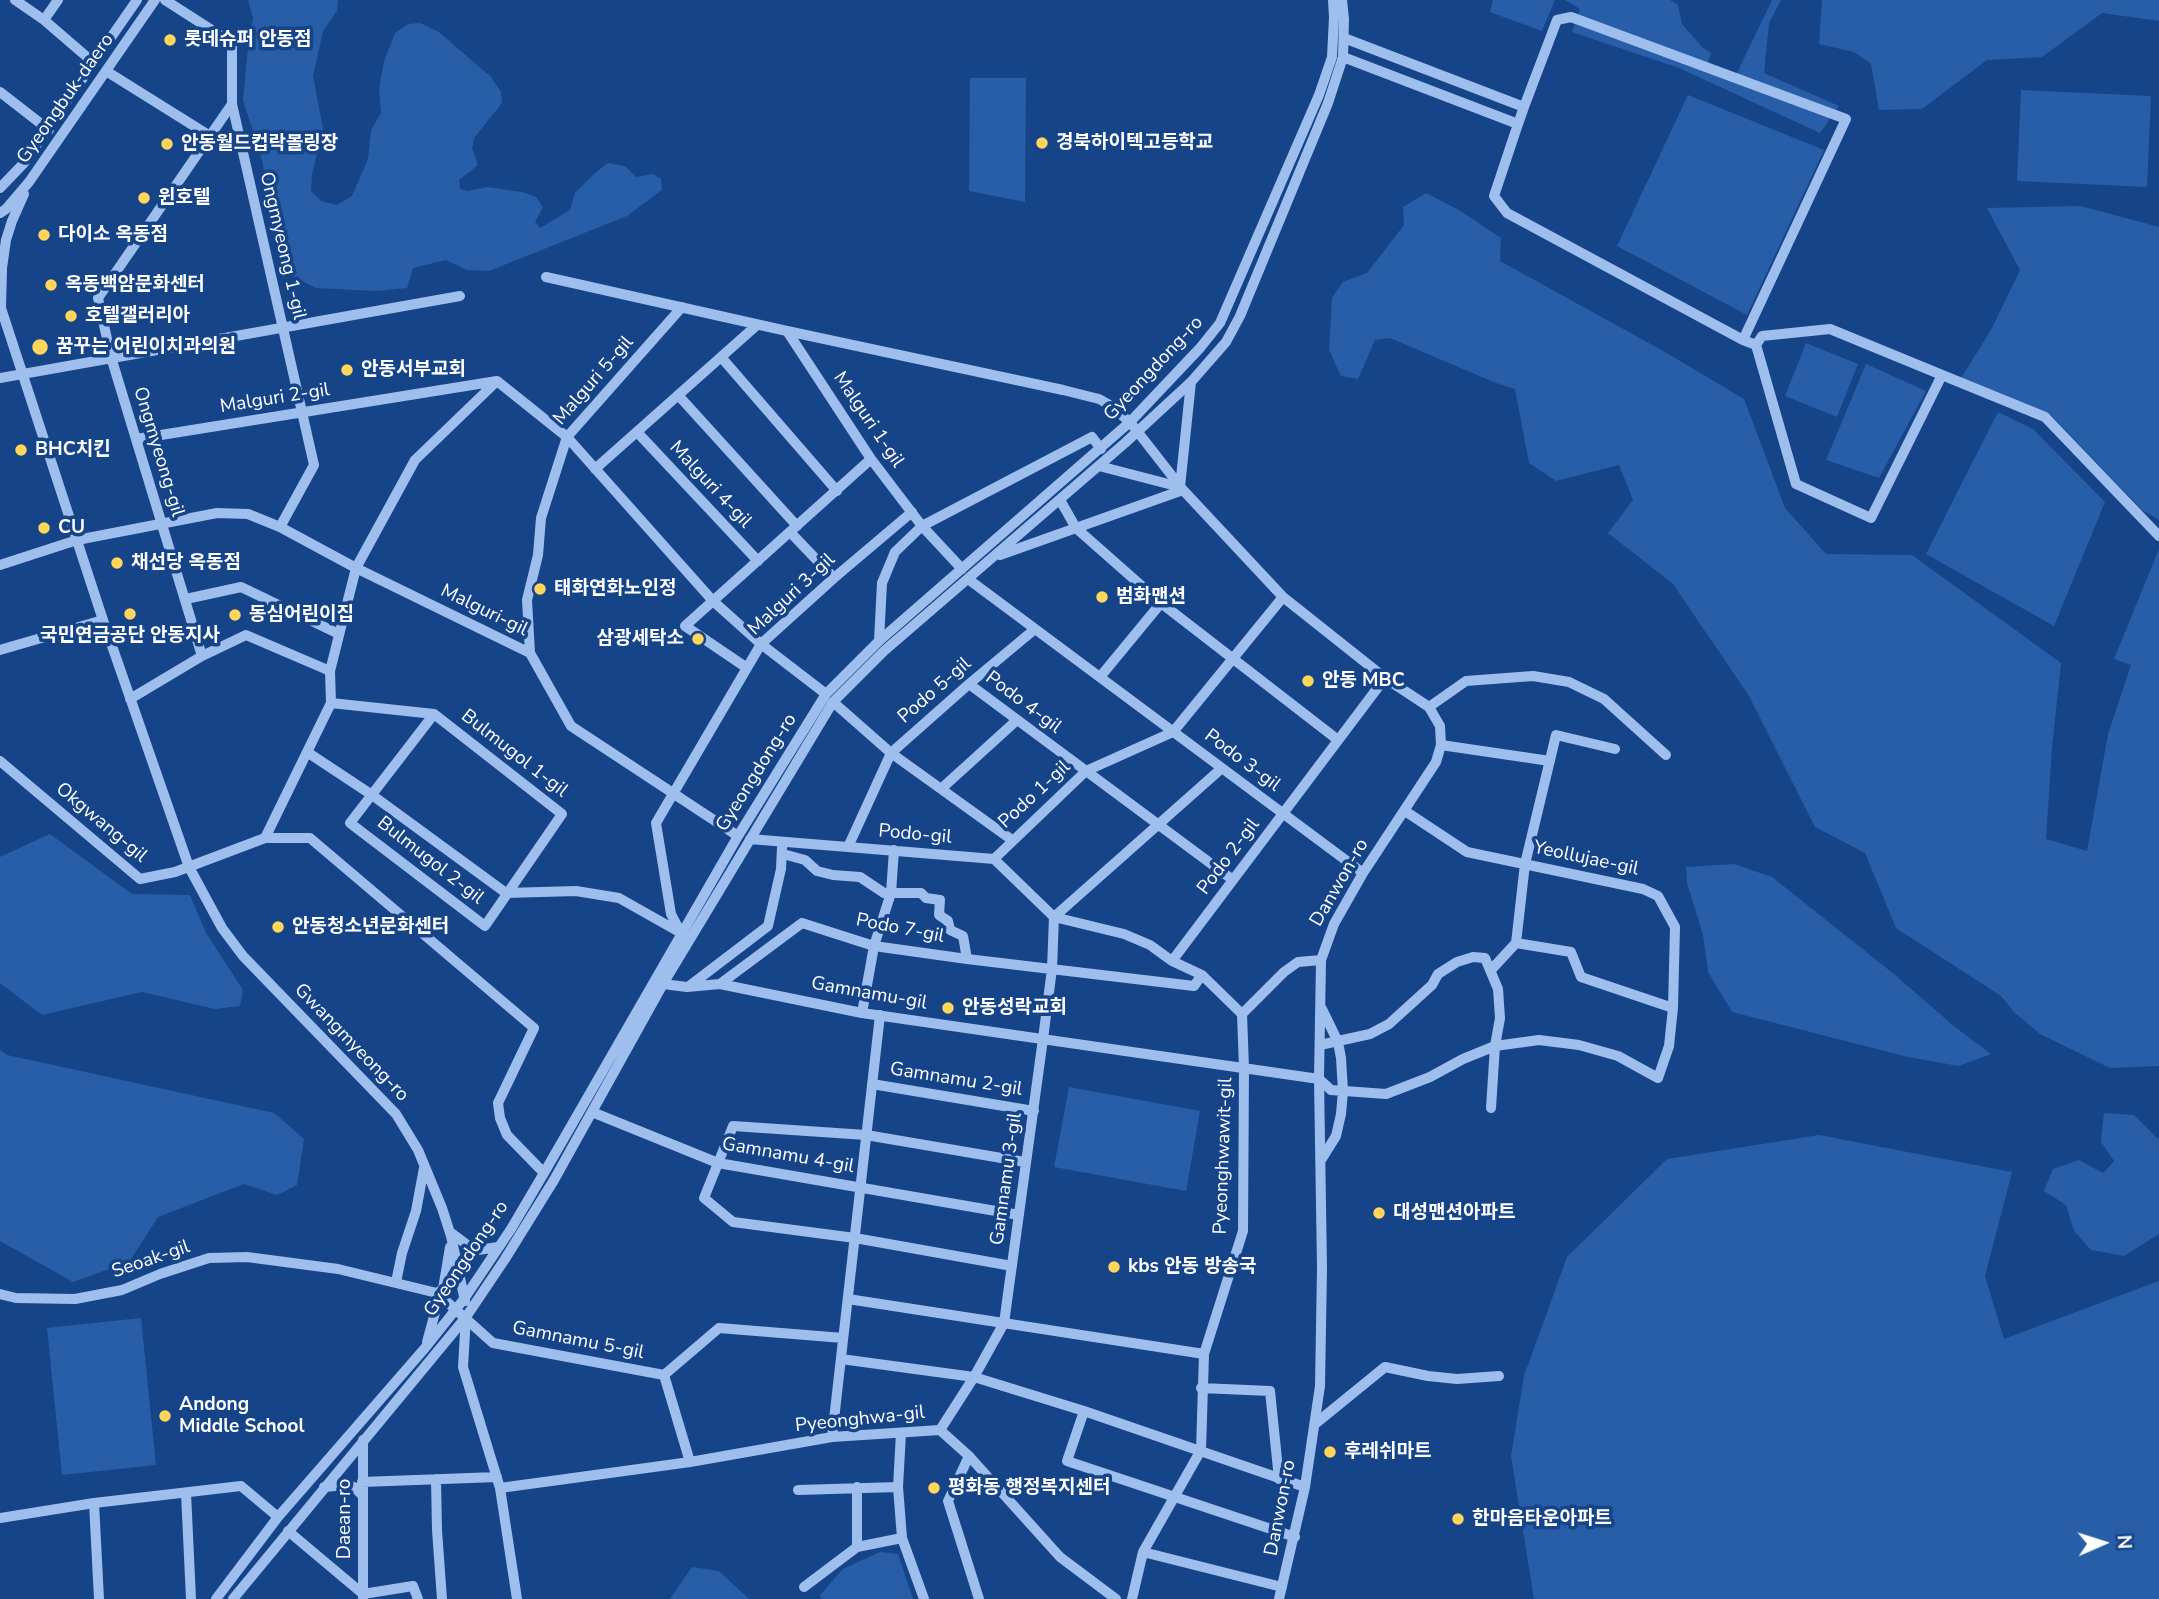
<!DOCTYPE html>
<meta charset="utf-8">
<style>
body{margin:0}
#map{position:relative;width:2159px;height:1599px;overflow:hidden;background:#164489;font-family:"Nunito Sans",sans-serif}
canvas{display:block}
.north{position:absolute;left:2068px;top:1508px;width:70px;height:70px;-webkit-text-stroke:5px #164489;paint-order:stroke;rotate:87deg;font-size:19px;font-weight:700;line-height:28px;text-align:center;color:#fff}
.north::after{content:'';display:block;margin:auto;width:24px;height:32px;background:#fff;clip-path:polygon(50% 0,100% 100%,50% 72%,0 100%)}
</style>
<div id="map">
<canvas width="2159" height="1599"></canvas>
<div class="north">N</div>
</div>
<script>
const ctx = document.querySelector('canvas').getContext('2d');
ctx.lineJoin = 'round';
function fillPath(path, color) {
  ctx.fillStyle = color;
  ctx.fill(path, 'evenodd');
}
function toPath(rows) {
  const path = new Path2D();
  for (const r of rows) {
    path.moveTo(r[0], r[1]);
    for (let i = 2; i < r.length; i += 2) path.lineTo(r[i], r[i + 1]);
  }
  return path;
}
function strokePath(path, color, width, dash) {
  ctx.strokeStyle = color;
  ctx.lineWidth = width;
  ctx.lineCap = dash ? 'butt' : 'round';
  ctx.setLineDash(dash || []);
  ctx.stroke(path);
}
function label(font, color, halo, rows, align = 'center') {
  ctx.font = font + ' "Nunito Sans","Noto Sans KR",sans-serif';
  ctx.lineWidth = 7;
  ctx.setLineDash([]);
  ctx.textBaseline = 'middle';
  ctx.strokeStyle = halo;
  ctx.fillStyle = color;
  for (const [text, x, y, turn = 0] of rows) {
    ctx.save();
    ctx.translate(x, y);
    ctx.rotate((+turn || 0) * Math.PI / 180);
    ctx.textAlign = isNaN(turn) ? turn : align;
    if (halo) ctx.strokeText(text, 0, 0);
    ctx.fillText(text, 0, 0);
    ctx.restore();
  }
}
const green = toPath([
 [248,0,338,0,337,11,323,31,313,76,323,129,312,174,311,191,321,201,337,205,352,196,368,159,371,130,381,113,379,89,384,61,395,33,408,24,420,23,439,32,491,77,501,92,502,103,474,138,472,149,478,165,459,180,460,189,468,191,487,187,522,192,536,197,543,207,535,222,540,228,570,210,575,193,595,173,608,163,625,166,636,177,653,174,661,179,662,190,627,216,489,271,467,270,446,260,413,268,407,288,375,291,316,288,291,275,273,219,262,160,243,100,249,36,253,18],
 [1493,0,1555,0,1542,31,1490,12],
 [1565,0,1670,0,1678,5,1682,24,1702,47,1711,53,1707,66,1735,77,1772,0,1781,0,1769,23,1764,73,1839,106,1820,133,1679,68,1572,32,1580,9],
 [1822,0,2159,0,2159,21,2102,13,2042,57,1987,60,1922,109,1879,110,1871,64,1854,52,1819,44],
 [970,78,1026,78,1025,202,969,191],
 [2021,90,2151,96,2147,187,2017,181],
 [1688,95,1824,150,1747,315,1617,246],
 [1426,193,1459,210,1501,238,1500,261,1665,352,1744,399,1785,508,1826,554,1912,555,2061,663,2052,748,2046,839,2087,851,2108,734,2131,665,2114,659,2159,549,2159,1066,2110,1068,2040,1034,2014,1012,2001,996,1896,928,1865,853,1815,827,1749,696,1673,584,1608,533,1633,500,1619,465,1556,481,1529,463,1515,389,1496,383,1390,338,1375,340,1358,379,1341,376,1329,350,1332,298,1343,282,1367,273,1404,225,1403,207],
 [2081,206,2159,227,2159,520,2142,510,2051,415,1961,378,1991,330,2020,270,1987,208],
 [1806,343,1858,364,1837,417,1785,396],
 [1866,364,1926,391,1879,478,1826,460],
 [1998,412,2033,429,2105,502,2054,626,1926,554],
 [50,834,132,894,190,895,206,933,243,990,240,1006,215,1009,142,992,42,1015,0,983,0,857],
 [1734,864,1772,877,1894,974,1955,1027,1991,1054,1959,1066,1908,1057,1732,1012,1708,972,1703,935,1687,883,1686,867],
 [0,1050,7,1055,274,1113,304,1139,297,1185,277,1195,244,1184,158,1217,129,1262,73,1282,0,1241],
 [1069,1087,1200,1111,1186,1191,1054,1167],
 [2104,1113,2134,1115,2159,1140,2159,1234,2124,1256,2091,1250,2074,1231,2066,1205,2044,1191,2053,1169,2079,1160,2103,1173,2114,1161,2101,1142],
 [1819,1135,2012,1172,1985,1276,2004,1339,2159,1281,2159,1599,1534,1599,1511,1456,1524,1376,1567,1257,1667,1159],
 [141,1318,156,1465,62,1475,47,1328],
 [880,1552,898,1554,913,1599,822,1599,820,1595,843,1569],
 [692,1567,719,1571,749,1599,670,1599]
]);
const minor = toPath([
 [15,0,44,20,94,63],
 [165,0,232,43,232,104,314,465,280,527],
 [44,20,58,0],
 [1343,57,1518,124,1524,107,1344,38],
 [106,71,210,136],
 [0,92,49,130],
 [1518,124,1494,196,1507,213,1743,340,1846,119,1571,17,1557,20,1524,107],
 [0,188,24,163,137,0],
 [0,213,6,209,29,182,155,0],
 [546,277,787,331,1063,390,1099,399,1108,404,1130,422,1183,490,1283,597,1385,678,1429,707,1440,726,1441,745,1436,762,1363,873,1334,924,1321,960,1319,1079,1322,1268,1320,1386,1305,1487,1279,1599],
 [0,305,103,620,189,867,222,928,243,956,396,1114,418,1150,442,1208,451,1236,465,1301],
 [1,309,2,268,6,240,12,221,24,194],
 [787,331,871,459,922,526,962,569],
 [1743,340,1756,345,1796,484,1871,518,1942,375,1830,329,1762,336,1756,345],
 [721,357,837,491],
 [1942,375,2045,417,2159,536],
 [0,378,460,296],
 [678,395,797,526],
 [637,432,758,561],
 [136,439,497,381,567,437,713,601,761,644,826,694],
 [1099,466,1180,487,1191,382],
 [595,469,757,325],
 [1060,500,1076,528,1161,603,1338,740],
 [790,532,834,578],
 [1000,555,1183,490],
 [0,565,77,540,217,513,248,514,280,527,356,568,530,653,571,726,738,836],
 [968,579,1363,873],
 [186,599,241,587,339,634],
 [879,641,882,583,895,552,922,526,1092,437,1101,449],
 [0,650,103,620],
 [530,653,527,600,538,555,541,518,567,437,682,307],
 [202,656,111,357,98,298,232,104],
 [747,668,685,626,871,459],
 [1100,677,1161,603],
 [969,684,1233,880],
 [130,699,202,656,246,635,330,671],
 [833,702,891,753,1012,840],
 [331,703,434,714,562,814,485,926,350,823,434,714],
 [1429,707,1466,681,1533,676,1569,682,1604,699,1666,755],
 [1441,745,1550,761],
 [307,752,372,795,506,893,576,891,619,898,681,933],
 [0,761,140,879,175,872,265,838,310,838,534,1028,498,1103,500,1118,507,1135,544,1173],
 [941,789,1017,720],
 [265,838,331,703,330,671,356,568,415,460,497,381],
 [750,839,994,859,1054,917,1124,934,1150,945,1172,961,1202,975,1242,1014,1244,1068,1243,1231,1204,1354,1201,1450,1143,1552,1132,1599],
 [848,847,891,753,969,684,1035,629],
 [783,854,805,860,817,871,833,875,860,877,884,893,921,893,926,898,940,900,939,915,948,921,950,930,963,936,967,959],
 [994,859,1086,771,1173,732,1283,597],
 [681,933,671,914,656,823,761,644,834,578,912,512],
 [1516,943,1525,864,1556,735,1615,749],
 [1516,943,1571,952,1581,977,1673,1008],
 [1172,961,1385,678],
 [1491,970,1516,943],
 [663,984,687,987,720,984,862,1013,1319,1079,1331,1090,1386,1094,1430,1077,1463,1059,1495,1046,1539,1040,1579,1045,1618,1056,1658,1078,1669,1046,1673,1008,1675,927,1658,896,1643,889,1467,852,1405,811],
 [720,984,802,923,874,946,967,959,1194,986,1202,975],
 [688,987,768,926,781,869,782,847],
 [862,1013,874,946,891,893,894,850],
 [1242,1014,1284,972,1298,962,1321,960],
 [1320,1045,1370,1034,1389,1024,1432,985,1438,974,1457,962,1473,957,1485,958,1498,989,1500,1018,1495,1046,1491,1108],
 [872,1084,1034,1111],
 [592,1112,718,1163,1019,1215],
 [1321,1160,1336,1136,1341,1114,1343,1091,1341,1058,1338,1042,1322,1009],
 [450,1232,470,1247,478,1250,498,1247],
 [1012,1266,855,1238,733,1222,704,1198,733,1126,866,1135,1025,1162],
 [396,1282,402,1253,416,1211,424,1168],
 [0,1294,16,1298,75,1299,122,1290,160,1274,209,1258,247,1257,338,1269,437,1293,493,1343,664,1375,719,1328,843,1338],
 [848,1299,1204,1354],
 [466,1316,463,1367,500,1488,517,1599],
 [427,1342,436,1309,437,1293,443,1289,450,1247],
 [841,1359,974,1377,1084,1411,1305,1487],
 [664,1375,690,1462],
 [1201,1388,1270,1391,1279,1479],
 [1084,1411,1067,1461,1295,1537],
 [1315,1424,1385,1367,1428,1376,1457,1379,1499,1376],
 [940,1430,974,1377,1004,1323,1043,1039,1052,969,1054,917,1222,768],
 [901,1433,898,1487,902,1538],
 [832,1437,880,1015],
 [363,1440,363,1599],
 [969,1456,948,1501,979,1599],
 [436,1479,437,1530,442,1599],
 [362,1482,497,1477],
 [324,1487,346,1485,354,1487,362,1495],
 [857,1487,857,1547],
 [500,1488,690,1462,832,1437,940,1430,969,1456,1060,1557,1116,1599],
 [798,1490,898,1487],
 [186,1493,191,1599],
 [94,1503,99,1599],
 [0,1518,94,1503,241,1486,278,1517],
 [288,1531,363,1594],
 [1143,1552,1282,1587],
 [804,1587,857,1547,902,1538,924,1599],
 [363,1594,413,1586,418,1599],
 [216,1599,278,1517,425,1348,464,1299,511,1229,544,1173,738,836,826,694,879,641,1130,422,1200,348,1220,323,1319,95,1332,57,1334,17,1333,0],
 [233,1599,466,1317,505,1259,554,1180,663,984,833,702,884,651,1125,443,1191,382,1226,342,1240,316,1328,103,1343,57,1344,19,1342,0]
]);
const markers = [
 [170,40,7,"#ffd55b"],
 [1042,143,7,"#ffd55b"],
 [167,144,7,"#ffd55b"],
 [144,198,7,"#ffd55b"],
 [44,235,7,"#ffd55b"],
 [51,285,7,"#ffd55b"],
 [71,316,7,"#ffd55b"],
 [40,347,9,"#ffd55b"],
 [347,370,7,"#ffd55b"],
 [21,450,7,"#ffd55b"],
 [44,528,7,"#ffd55b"],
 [117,563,7,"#ffd55b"],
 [540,589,7,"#ffd55b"],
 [1102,597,7,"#ffd55b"],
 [130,614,7,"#ffd55b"],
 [235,615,7,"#ffd55b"],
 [698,639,7,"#ffd55b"],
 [1308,681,7,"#ffd55b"],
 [278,927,7,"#ffd55b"],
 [948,1008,7,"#ffd55b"],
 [1379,1213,7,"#ffd55b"],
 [1114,1267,7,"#ffd55b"],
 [165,1416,7,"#ffd55b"],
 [1330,1452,7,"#ffd55b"],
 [934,1488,7,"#ffd55b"],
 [1458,1519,7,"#ffd55b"]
];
const poiNames = [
 ["롯데슈퍼 안동점",184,40],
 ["경북하이텍고등학교",1056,143],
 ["안동월드컵락볼링장",181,144],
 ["윈호텔",158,198],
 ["다이소 옥동점",58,235],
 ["옥동백암문화센터",65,285],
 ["호텔갤러리아",85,316],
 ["꿈꾸는 어린이치과의원",56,347],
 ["안동서부교회",361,370],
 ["BHC치킨",35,450],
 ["CU",58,528],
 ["채선당 옥동점",131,563],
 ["태화연화노인정",554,589],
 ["범화맨션",1116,597],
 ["동심어린이집",249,615],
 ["국민연금공단 안동지사",130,636,"center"],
 ["삼광세탁소",684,639,"right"],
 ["안동 MBC",1322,681],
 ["안동청소년문화센터",292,927],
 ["안동성락교회",962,1008],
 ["대성맨션아파트",1393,1213],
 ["kbs 안동 방송국",1128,1267],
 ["Andong",179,1405],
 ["Middle School",179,1427],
 ["후레쉬마트",1344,1452],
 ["평화동 행정복지센터",948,1488],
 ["한마음타운아파트",1472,1519]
];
const streetNames = [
 ["Gyeongbuk-daero",66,99,-55],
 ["Ongmyeong 1-gil",282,246,77],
 ["Gyeongdong-ro",1154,369,-47],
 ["Malguri 5-gil",594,381,-49],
 ["Malguri 2-gil",275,399,-9],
 ["Malguri 1-gil",868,420,56],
 ["Ongmyeong-gil",158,452,73],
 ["Malguri 4-gil",710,485,47],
 ["Malguri 3-gil",792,595,-43],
 ["Malguri-gil",484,611,26],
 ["Podo 5-gil",935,691,-41],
 ["Podo 4-gil",1023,703,37],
 ["Bulmugol 1-gil",514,754,38],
 ["Podo 3-gil",1242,761,37],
 ["Gyeongdong-ro",757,773,-58],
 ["Podo 1-gil",1035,795,-43],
 ["Okgwang-gil",101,823,40],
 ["Podo-gil",915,835,5],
 ["Podo 2-gil",1229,857,-53],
 ["Yeollujae-gil",1586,859,12],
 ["Bulmugol 2-gil",430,861,38],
 ["Danwon-ro",1340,883,-60],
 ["Podo 7-gil",900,929,11],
 ["Gamnamu-gil",869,994,10],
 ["Gwangmyeong-ro",351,1043,46],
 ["Gamnamu 2-gil",956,1080,9],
 ["Gamnamu 4-gil",788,1156,10],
 ["Pyeonghwawit-gil",1224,1156,-88],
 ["Gamnamu 3-gil",1007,1179,-82],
 ["Gyeongdong-ro",467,1259,-56],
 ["Seoak-gil",151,1260,-19],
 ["Gamnamu 5-gil",578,1341,11],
 ["Pyeonghwa-gil",860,1420,-6],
 ["Danwon-ro",1281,1508,-79],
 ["Daean-ro",345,1519,-90]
];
fillPath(green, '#285da8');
strokePath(minor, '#9ebfee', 10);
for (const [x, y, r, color] of markers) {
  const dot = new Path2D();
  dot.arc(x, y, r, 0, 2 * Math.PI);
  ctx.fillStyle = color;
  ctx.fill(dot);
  strokePath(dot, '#164489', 2.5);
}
label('bold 19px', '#fff', '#164489', poiNames, 'left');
label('19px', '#fff', '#164489', streetNames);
</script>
